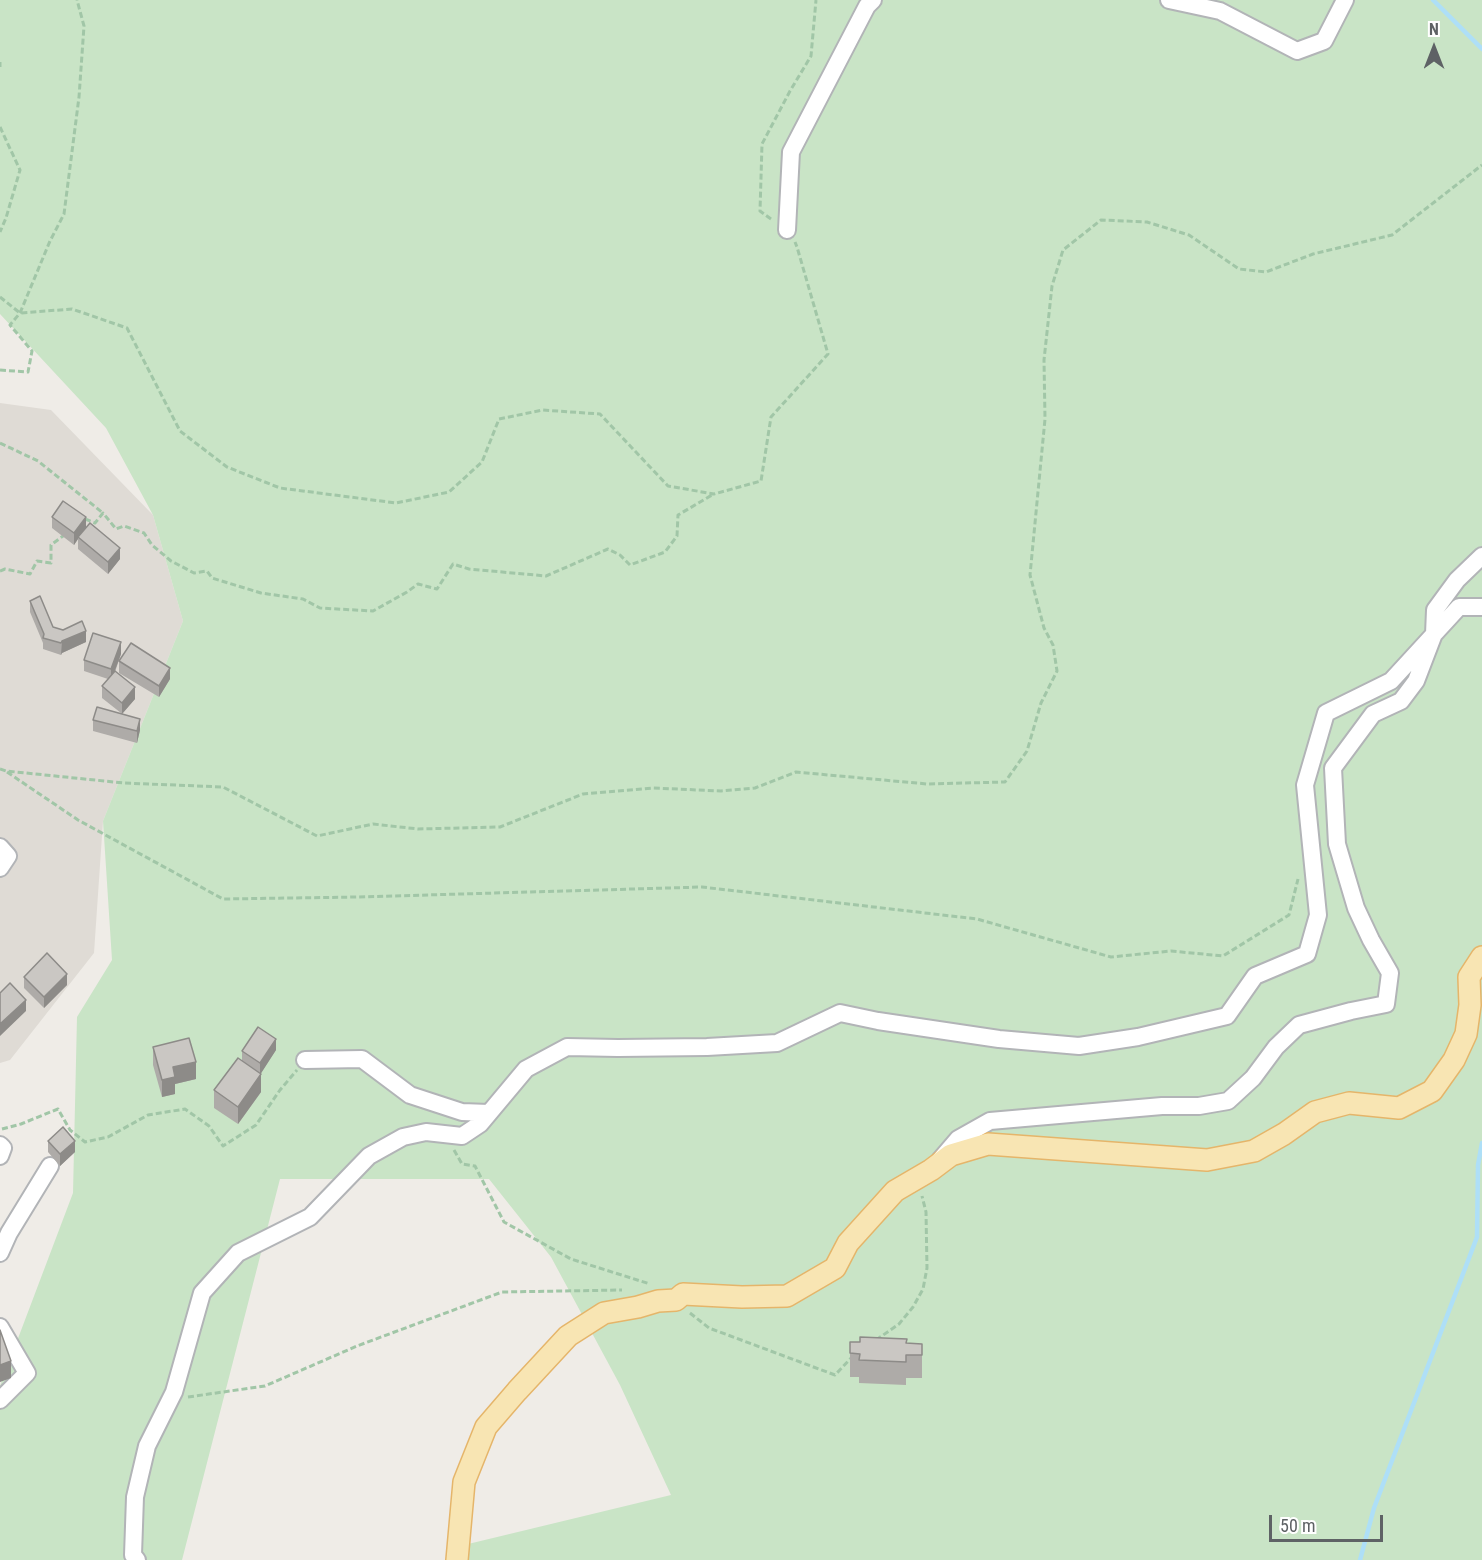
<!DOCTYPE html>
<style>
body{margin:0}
#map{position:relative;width:1482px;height:1560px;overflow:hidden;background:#efece7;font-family:"Roboto Condensed",sans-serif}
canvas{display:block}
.north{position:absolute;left:1404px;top:18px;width:60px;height:60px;-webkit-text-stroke:4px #fff;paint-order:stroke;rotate:0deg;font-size:16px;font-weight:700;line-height:24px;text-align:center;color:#5e6265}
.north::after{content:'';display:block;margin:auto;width:21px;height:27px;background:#5e6265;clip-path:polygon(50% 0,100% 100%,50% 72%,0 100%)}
.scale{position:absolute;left:1269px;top:1515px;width:114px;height:27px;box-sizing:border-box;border:3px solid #5e6265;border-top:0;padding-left:8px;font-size:18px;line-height:21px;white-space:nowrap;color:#5e6265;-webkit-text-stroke:4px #fff;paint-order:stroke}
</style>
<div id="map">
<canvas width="1482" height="1560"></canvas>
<div class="north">N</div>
<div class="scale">50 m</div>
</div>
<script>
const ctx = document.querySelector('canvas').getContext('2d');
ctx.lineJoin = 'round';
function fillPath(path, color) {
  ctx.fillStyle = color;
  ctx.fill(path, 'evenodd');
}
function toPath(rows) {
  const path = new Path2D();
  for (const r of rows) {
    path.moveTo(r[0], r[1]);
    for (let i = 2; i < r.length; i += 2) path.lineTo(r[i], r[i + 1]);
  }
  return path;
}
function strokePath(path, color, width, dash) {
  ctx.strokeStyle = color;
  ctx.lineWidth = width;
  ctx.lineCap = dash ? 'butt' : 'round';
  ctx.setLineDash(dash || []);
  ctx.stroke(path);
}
const education = toPath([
 [0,403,51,410,153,515,183,621,103,821,94,953,10,1060,0,1063]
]);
const green = toPath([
 [0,0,1482,0,1482,1560,464,1560,464,1545,671,1495,620,1385,551,1257,489,1179,280,1179,182,1560,0,1560,0,1386,73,1193,77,1017,112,960,103,821,183,621,153,515,106,428,0,314]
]);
const stream = toPath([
 [1433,0,1482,49],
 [1360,1560,1374,1508,1477,1237,1478,1165,1482,1143]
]);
const path = toPath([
 [0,62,0,67],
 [0,127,20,170,6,218,0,232],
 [771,219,760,211,762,144,790,91,811,56,816,0],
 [0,297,20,313,72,309,127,328,180,431,227,467,280,488,396,503,449,492,482,462,499,419,543,410,600,414,668,486,714,494,761,481,771,417,828,354,797,247,795,242],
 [0,370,28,372,32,351,10,325,20,313,50,241,64,214,79,97,84,26,77,0],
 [0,443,38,461,103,513],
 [85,519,95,523,103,513,116,529,124,526,144,533,152,545,171,561,194,573,207,571,212,578,261,593,303,599,320,608,373,611,407,592,418,584,437,589,453,564,469,569,546,576,608,549,620,555,630,565,665,552,677,536,678,515,712,495],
 [0,571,5,569,30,574,37,561,51,563,51,545,63,536,64,533],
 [0,769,6,771,124,783,223,787,317,836,373,824,418,829,500,827,583,794,653,788,721,791,755,788,796,772,927,784,1005,782,1027,751,1041,703,1057,671,1053,645,1044,628,1030,575,1045,419,1044,360,1052,286,1063,250,1101,220,1147,222,1189,235,1239,269,1266,272,1313,254,1392,235,1482,165],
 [7,772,78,820,223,899,358,897,702,887,977,919,1111,957,1171,951,1223,956,1289,915,1298,879],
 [2,1129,21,1124,58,1109,70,1130,85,1142,108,1137,148,1115,185,1109,209,1126,223,1146,256,1125,280,1090,297,1070],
 [454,1150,462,1164,475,1166,504,1222,571,1259,650,1284],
 [690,1313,709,1328,835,1375,853,1356],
 [876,1340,899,1324,913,1307,923,1289,927,1268,926,1212,922,1196],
 [188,1397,265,1386,357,1346,502,1292,622,1290]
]);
const minor = toPath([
 [1169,0,1220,11,1297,51,1324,41,1345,0],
 [787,230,791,152,867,6,873,0],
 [0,847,8,856,0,868],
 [305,1060,362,1059,410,1095,462,1112,489,1113],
 [0,1145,3,1148,0,1156],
 [940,1160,958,1139,990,1121,1162,1106,1199,1106,1228,1101,1253,1078,1276,1047,1299,1025,1351,1011,1386,1004,1390,973,1371,940,1356,908,1337,844,1333,768,1373,714,1401,701,1416,681,1434,634,1435,610,1457,580,1482,556],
 [0,1253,9,1233,50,1166],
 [0,1327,27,1373,0,1400],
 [137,1560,133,1555,135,1497,147,1446,174,1392,202,1293,238,1253,310,1217,369,1156,403,1137,426,1132,462,1136,480,1124,526,1069,567,1047,618,1048,707,1047,777,1043,840,1013,878,1021,999,1039,1079,1046,1138,1037,1227,1016,1255,976,1307,954,1318,915,1305,785,1326,713,1391,681,1459,607,1482,607]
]);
const major = toPath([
 [457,1560,464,1482,486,1427,517,1391,568,1336,604,1313,638,1307,658,1301,676,1300,683,1294,742,1297,787,1296,835,1268,848,1243,895,1191,931,1170,951,1155,988,1144,1207,1160,1254,1151,1284,1134,1315,1112,1349,1103,1399,1108,1432,1091,1454,1060,1466,1034,1470,1005,1469,977,1482,957]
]);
const wall = toPath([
 [52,517,86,528,120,559,108,574,78,549,78,539,74,545,52,528],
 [30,601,53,627,86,642,62,653,61,655,43,649,43,643,30,612],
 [121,654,115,672,135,699,122,714,140,730,137,743,93,731,93,720,121,713,102,698,102,686,108,679,84,671,84,660],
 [119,661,170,679,159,697,119,673],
 [24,977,67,985,44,1008,24,988],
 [153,1047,196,1079,175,1084,175,1094,162,1097,153,1065],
 [276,1050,260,1074,261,1092,238,1124,214,1108,214,1090,242,1061,242,1051],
 [48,1141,75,1152,60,1166,48,1152],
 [850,1342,922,1344,922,1378,906,1378,906,1385,859,1383,859,1377,850,1377]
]);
const shadedWall = toPath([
 [86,517,86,529,78,537,78,539,74,545,74,533],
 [120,548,120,559,108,574,108,562],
 [86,631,86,642,62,653,61,655,62,641],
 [121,642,121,654,111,681,111,669],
 [170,668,170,679,159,697,159,686],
 [135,687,135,699,122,714,122,703],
 [140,719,140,730,137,743,137,731],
 [67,974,67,985,44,1008,44,997],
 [26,1000,26,1011,0,1036,0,1024],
 [276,1039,276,1050,260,1075,260,1063],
 [196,1062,196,1079,175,1084,175,1094,162,1097,162,1080,173,1067],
 [261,1074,261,1092,238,1124,238,1107],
 [75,1141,75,1152,60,1166,60,1154],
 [11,1361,11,1378,0,1382,0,1365]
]);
const building = toPath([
 [63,501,86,517,74,533,52,517,63,501],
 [90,523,120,548,108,562,78,537,90,523],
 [40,596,53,627,63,630,82,621,86,631,62,641,61,643,43,638,44,634,30,601,40,596],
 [93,633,121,642,111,669,84,660,93,633],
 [131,643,170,668,159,686,119,661,131,643],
 [115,671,135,687,122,703,102,686,115,671],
 [97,707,140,719,137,731,93,720,97,707],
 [47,953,67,974,44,997,24,977,47,953],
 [10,983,26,1000,0,1024,0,993,10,983],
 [258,1027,276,1039,260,1063,242,1051,258,1027],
 [189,1038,196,1062,173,1067,175,1077,162,1080,153,1047,189,1038],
 [238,1058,261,1074,238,1107,214,1090,238,1058],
 [63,1127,75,1141,60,1154,48,1141,63,1127],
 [0,1330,11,1361,0,1365,0,1330],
 [860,1337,907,1339,906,1343,922,1344,922,1355,906,1355,906,1362,859,1360,860,1354,850,1353,850,1342,860,1342,860,1337]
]);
fillPath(education, '#dfdbd5');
fillPath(green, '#c9e4c6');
strokePath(stream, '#aedff7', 4.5);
strokePath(minor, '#b2b4b7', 20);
strokePath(major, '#e5b56a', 24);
strokePath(path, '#a1c6a7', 3, [6, 3]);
strokePath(minor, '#fff', 16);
strokePath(major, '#f8e5b3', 21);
fillPath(wall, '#aeaba8');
fillPath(shadedWall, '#8d8b88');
fillPath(building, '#cac7c3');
strokePath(building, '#8d8b88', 1.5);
</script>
